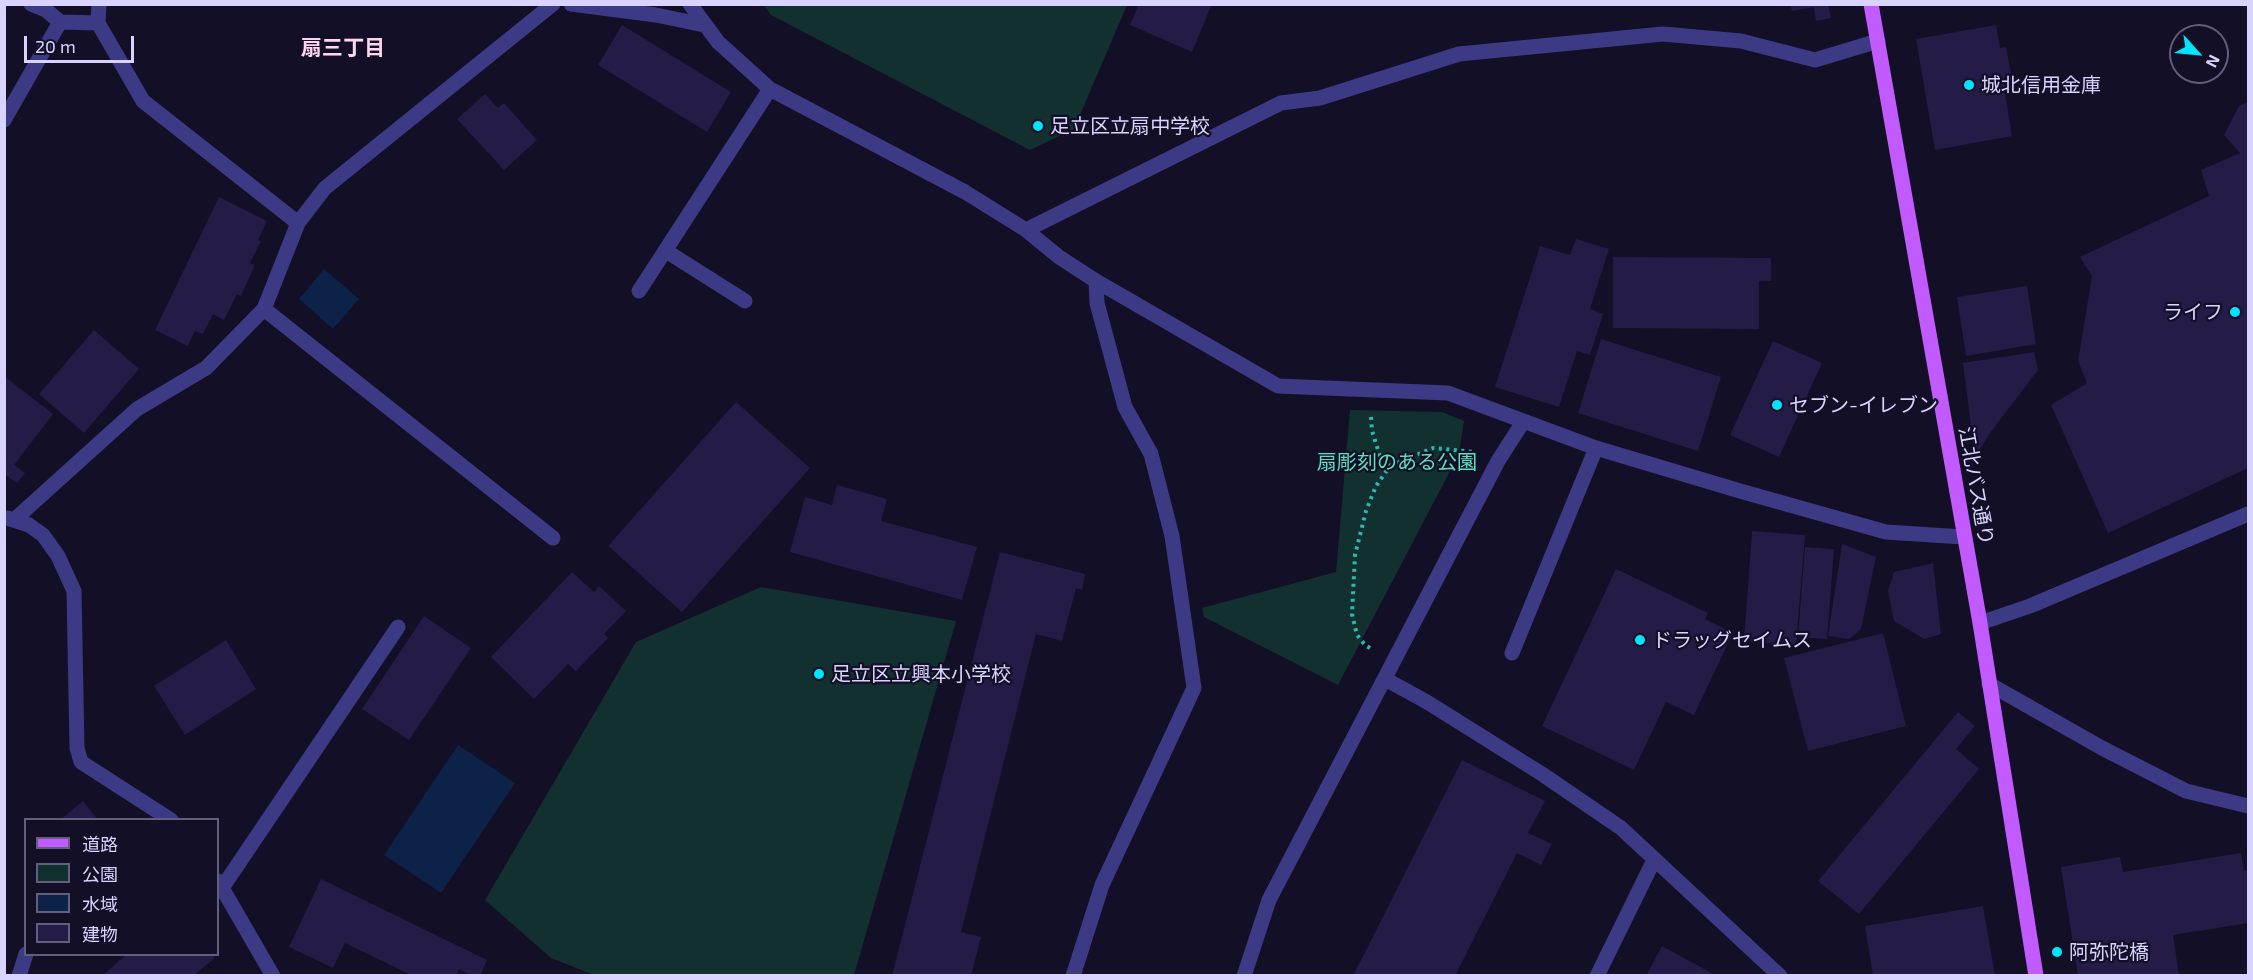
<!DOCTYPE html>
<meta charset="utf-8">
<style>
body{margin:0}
#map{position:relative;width:2253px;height:980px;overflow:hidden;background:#130f26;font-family:"Exo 2","Noto Sans JP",sans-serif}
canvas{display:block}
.frame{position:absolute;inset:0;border:6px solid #d9d4ff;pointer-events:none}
.legend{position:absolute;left:24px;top:818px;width:195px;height:138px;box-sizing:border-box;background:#130f26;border:2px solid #625e7d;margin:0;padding:8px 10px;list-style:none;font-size:18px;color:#d9d4ff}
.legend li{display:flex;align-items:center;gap:12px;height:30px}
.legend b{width:30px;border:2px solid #625e7d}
.north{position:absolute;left:2169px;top:24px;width:60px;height:60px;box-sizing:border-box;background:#130f26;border:2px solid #625e7d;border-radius:50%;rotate:117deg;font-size:16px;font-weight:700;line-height:24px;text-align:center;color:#d9d4ff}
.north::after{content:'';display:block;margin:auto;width:21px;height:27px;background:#00e5ff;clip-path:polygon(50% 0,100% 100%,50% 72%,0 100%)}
.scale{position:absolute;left:24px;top:36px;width:110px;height:27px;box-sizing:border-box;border:3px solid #d9d4ff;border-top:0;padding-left:8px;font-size:18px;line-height:21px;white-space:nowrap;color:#d9d4ff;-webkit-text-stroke:4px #130f26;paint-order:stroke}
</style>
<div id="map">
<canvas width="2253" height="980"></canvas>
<div class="frame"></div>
<ul class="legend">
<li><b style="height:8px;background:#c25bff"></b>道路</li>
<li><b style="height:16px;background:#12302f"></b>公園</li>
<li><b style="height:16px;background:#0c2248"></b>水域</li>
<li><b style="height:16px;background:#241b47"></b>建物</li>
</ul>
<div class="north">N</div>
<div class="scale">20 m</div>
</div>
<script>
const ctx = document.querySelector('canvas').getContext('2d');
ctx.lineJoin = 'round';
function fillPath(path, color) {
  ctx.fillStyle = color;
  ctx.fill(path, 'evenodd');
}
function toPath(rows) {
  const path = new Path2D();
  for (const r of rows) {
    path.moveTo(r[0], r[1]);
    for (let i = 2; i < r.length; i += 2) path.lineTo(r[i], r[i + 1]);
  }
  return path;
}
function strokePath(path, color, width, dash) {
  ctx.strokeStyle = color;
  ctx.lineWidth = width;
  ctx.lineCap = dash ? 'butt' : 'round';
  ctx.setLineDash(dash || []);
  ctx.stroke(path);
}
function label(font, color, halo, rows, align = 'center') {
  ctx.font = font + ' "Exo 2","Noto Sans JP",sans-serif';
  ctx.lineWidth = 4.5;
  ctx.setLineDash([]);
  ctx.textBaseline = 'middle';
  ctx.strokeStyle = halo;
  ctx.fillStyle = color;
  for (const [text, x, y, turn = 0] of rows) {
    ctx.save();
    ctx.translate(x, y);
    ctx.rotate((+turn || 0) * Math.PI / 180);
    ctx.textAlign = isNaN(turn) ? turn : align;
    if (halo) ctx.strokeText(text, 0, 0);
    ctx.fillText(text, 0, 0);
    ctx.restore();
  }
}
const green = toPath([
 [764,5,1127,5,1074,129,1030,150,771,15],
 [1350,410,1442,412,1464,421,1459,454,1338,685,1204,617,1202,608,1336,572],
 [761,587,956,621,854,975,594,975,551,958,485,900,636,642]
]);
const water = toPath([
 [324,269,359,299,333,329,299,299],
 [458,745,515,783,441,893,384,855]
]);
const building = toPath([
 [1139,4,1212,4,1192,52,1130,25],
 [1790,4,1828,4,1831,18,1816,21,1814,7,1792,11],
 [622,25,731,92,707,132,598,65],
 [1996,25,2000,48,2006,47,2014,91,2005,93,2012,136,1935,150,1916,39],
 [485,94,498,108,504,103,537,140,504,170,457,119],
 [2248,102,2248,468,2108,533,2051,405,2087,383,2078,361,2092,276,2080,257,2209,196,2201,170,2240,153,2224,135,2239,106],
 [219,197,267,221,258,240,261,241,250,263,255,265,241,296,237,294,224,320,213,314,203,334,195,331,188,346,155,330],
 [1576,239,1609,249,1590,309,1603,314,1590,355,1577,351,1559,407,1495,387,1540,246,1570,255],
 [1613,257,1771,258,1771,281,1759,281,1759,329,1613,328],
 [2027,286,2036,344,1966,356,1957,297],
 [94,330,139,369,84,433,39,394],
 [1601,339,1721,377,1698,451,1578,413],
 [1773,341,1822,363,1779,457,1730,435],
 [2034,352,2038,370,1990,433,1978,453,1974,450,1963,363],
 [4,376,53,414,14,465,25,473,17,483,4,474],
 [736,402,810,468,682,612,608,546],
 [837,485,887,499,881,521,977,547,962,600,790,552,805,497,832,505],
 [1752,531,1805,535,1796,645,1744,641],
 [1842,544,1876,557,1861,629,1849,639,1828,636],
 [1805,547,1834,549,1827,639,1798,637],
 [1000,552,1085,574,1082,590,1076,588,1062,641,1036,634,961,932,981,937,971,976,892,976],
 [1933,563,1941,634,1924,639,1894,621,1888,591,1894,572],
 [1616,569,1708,613,1705,619,1733,633,1694,715,1666,702,1634,770,1542,726],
 [572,572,594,592,599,586,626,611,604,634,608,638,576,671,568,664,534,699,491,657],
 [424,616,471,648,409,740,362,709],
 [1883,633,1906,726,1808,751,1784,658],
 [226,640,256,689,185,735,154,686],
 [1958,712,1975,726,1956,749,1979,769,1859,914,1818,881],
 [1462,760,1545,801,1528,833,1552,844,1541,865,1517,853,1455,976,1353,976],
 [83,801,98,820,60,820],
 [2241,853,2244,871,2248,870,2248,923,2173,935,2179,976,2078,976,2061,867,2120,857,2123,872],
 [321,879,487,960,480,976,472,976,459,969,456,976,413,976,345,943,333,968,289,947],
 [1983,906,1995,976,1873,976,1865,926],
 [1662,946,1717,976,1646,976],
 [127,954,212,954,215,958,193,976,102,976]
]);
const path = toPath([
 [1390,466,1433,448,1475,452],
 [1370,648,1365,645,1357,635,1352,614,1355,555,1366,511,1376,486,1390,466,1380,456,1372,431,1371,417]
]);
const minor = toPath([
 [31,4,46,10,60,22],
 [99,4,98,23,143,101,298,223],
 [571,4,656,15,704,25],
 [690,4,718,42,770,89,965,192,1026,230,1059,257,1096,281,1278,386,1448,393,1596,448,1740,491,1886,532,1963,537],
 [4,120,60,22,98,23],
 [1026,230,1281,103,1320,98,1459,54,1663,34,1741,41,1815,60,1878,41],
 [666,251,745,301],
 [639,291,770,89],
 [264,309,553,538],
 [7,518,29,525,43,535,58,556,74,591,77,748,81,762,171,820],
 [14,520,137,409,206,368,264,309,298,223,325,188,553,4],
 [1980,623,2030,606,2248,514],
 [1512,653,1596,448],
 [1385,679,1427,702,1542,774,1621,828,1780,976],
 [1989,684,2102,748,2186,791,2248,806],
 [218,881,273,976],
 [222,888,398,627],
 [19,976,26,954],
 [1073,976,1102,885,1194,688,1172,536,1151,454,1125,407,1097,303,1096,281],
 [1244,976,1269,900,1498,461,1523,422],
 [1597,976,1654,860]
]);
const major = toPath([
 [1871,4,1980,623,2036,976]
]);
const markers = [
 [1969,85,6,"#00e5ff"],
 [1038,126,6,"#00e5ff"],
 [2235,312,6,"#00e5ff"],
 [1777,405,6,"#00e5ff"],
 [1640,640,6,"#00e5ff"],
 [819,674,6,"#00e5ff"],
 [2057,952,6,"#00e5ff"]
];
const poiNames = [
 ["城北信用金庫",1981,85],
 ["足立区立扇中学校",1050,126],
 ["ライフ",2223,312,"right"],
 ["セブン-イレブン",1789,405],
 ["ドラッグセイムス",1652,640],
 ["足立区立興本小学校",831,674],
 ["阿弥陀橋",2069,952]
];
const parkNames = [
 ["扇彫刻のある公園",1397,462]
];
const streetNames = [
 ["江北バス通り",1976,486,80]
];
const neighbourhoodNames = [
 ["扇三丁目",343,48]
];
fillPath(green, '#12302f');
fillPath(water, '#0c2248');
fillPath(building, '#241b47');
strokePath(path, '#2fb8b0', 4, [3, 4.5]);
strokePath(minor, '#3d3a85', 15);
strokePath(major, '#c25bff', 15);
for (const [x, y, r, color] of markers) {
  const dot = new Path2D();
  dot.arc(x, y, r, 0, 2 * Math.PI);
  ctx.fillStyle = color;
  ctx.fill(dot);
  strokePath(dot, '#130f26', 2);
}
label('20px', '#d9d4ff', '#130f26', poiNames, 'left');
label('20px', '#5fe0c0', '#130f26', parkNames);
label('20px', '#d9d4ff', '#130f26', streetNames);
label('bold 21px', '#ffd6f0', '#130f26', neighbourhoodNames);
</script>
